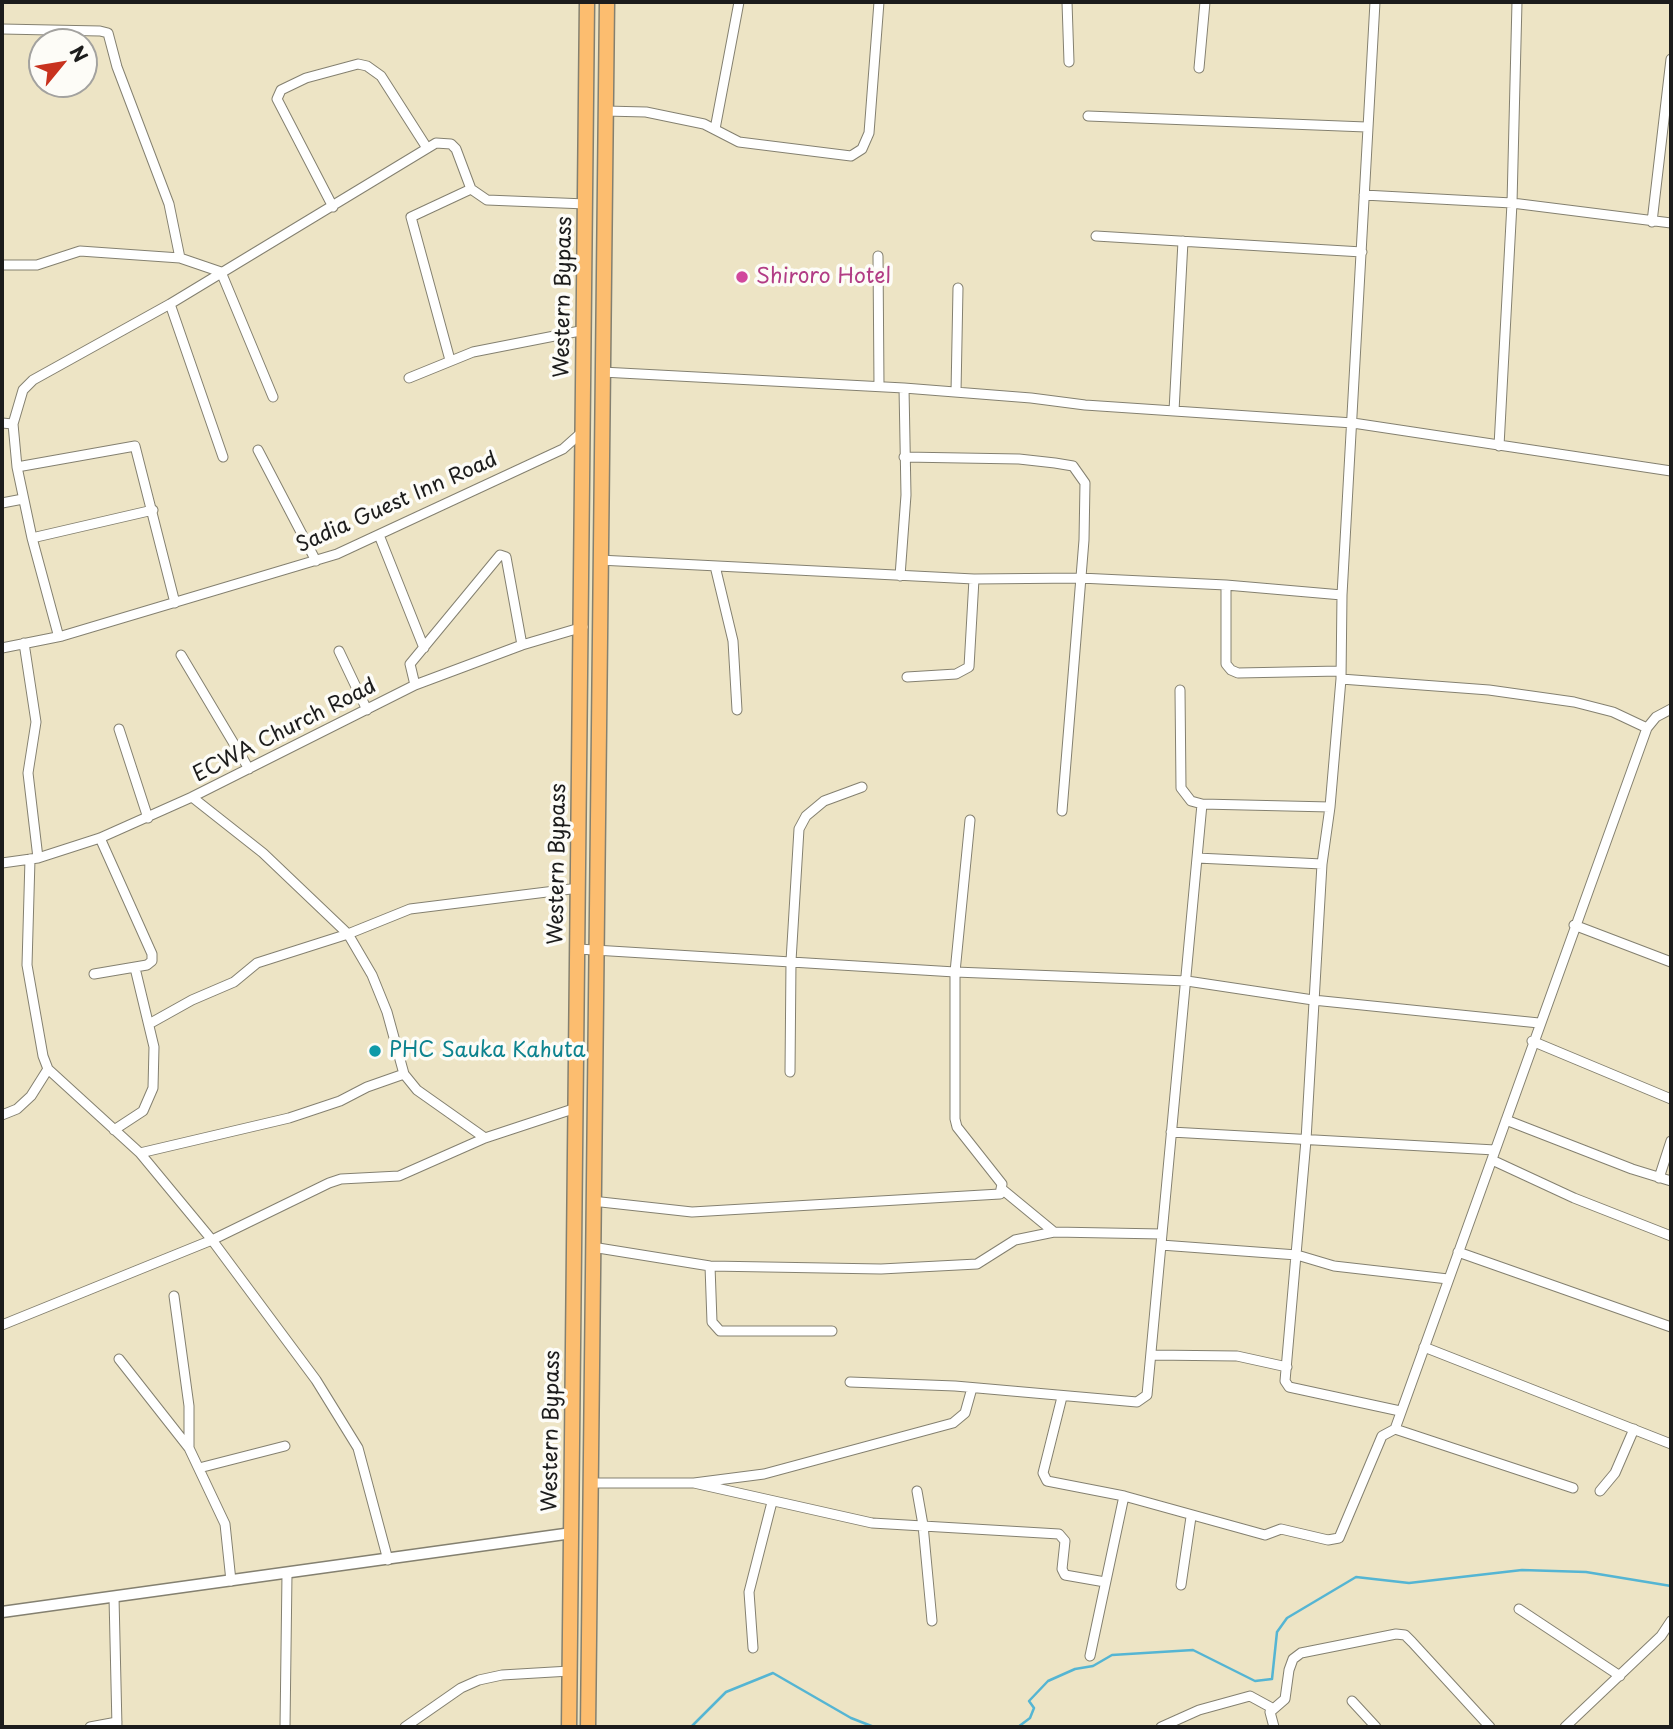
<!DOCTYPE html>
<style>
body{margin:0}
#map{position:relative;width:1673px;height:1729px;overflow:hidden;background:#ede4c5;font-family:"Playpen Sans",sans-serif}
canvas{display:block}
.frame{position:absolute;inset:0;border:4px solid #1c1c1c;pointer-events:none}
.north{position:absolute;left:28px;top:28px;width:70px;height:70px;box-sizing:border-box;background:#fdfcf7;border:2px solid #a3a29f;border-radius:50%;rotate:60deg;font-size:19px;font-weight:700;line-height:28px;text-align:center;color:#1c1c1c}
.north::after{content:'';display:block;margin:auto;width:24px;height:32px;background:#c8321e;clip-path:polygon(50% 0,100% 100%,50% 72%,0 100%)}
</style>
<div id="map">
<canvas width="1673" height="1729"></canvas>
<div class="frame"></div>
<div class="north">N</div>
</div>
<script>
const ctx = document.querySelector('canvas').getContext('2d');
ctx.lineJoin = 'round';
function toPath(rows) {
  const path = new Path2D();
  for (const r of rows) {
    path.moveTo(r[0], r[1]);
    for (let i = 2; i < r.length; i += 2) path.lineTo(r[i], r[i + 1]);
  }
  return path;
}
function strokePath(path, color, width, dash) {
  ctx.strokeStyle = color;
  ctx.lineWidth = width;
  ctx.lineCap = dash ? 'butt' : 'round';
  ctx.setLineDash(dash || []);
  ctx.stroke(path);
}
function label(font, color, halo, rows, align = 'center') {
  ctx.font = font + ' "Playpen Sans",sans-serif';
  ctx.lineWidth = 7;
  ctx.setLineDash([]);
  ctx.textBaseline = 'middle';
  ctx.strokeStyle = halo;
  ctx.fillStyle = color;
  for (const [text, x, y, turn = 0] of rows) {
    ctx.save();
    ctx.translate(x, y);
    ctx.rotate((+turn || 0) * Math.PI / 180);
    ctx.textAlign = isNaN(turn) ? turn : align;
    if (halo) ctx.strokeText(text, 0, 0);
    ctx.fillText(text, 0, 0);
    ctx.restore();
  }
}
const stream = toPath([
 [691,1727,726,1692,773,1673,851,1718,874,1727],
 [885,1727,968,1727],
 [1018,1727,1030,1718,1034,1708,1029,1701,1048,1681,1075,1669,1093,1666,1112,1655,1193,1650,1255,1681,1272,1679,1277,1632,1287,1618,1356,1577,1409,1583,1522,1570,1586,1572,1671,1586]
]);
const minor = toPath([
 [1067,2,1069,62],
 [1375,2,1342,595,1341,679,1330,807,1322,864,1306,1140,1285,1381,1289,1387,1400,1411],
 [2,29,100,31,108,33,117,67,169,204,180,258],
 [1199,68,1205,2],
 [605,111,646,112,704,124,739,142,851,156,862,149,869,133,879,2],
 [1088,116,1366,127],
 [715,129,739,2],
 [1364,195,1512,203,1671,223],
 [333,207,277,99,281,90,306,78,358,64,367,66,381,76,427,148],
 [1652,222,1671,59],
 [1096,236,1362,252],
 [878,256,879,386],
 [2,265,37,265,80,251,180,258,221,272,273,397],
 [170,304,223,457],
 [450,360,411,217,471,189],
 [602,372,904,388,1031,398,1085,405,1353,423,1671,471],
 [409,378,473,352,585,330],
 [956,392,958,288],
 [1174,411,1183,241],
 [2,423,13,424],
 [1499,446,1512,203,1517,2],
 [258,450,316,561],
 [904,457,1019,459,1055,463,1073,466,1085,483,1084,540,1062,811],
 [17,467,135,446,175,603],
 [2,503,23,499],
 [379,535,424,648],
 [32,538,153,510],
 [599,560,974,579,1080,578,1226,585,1342,595],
 [715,566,733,641,737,710],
 [900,576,906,495,904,388],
 [1226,585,1226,664,1231,670,1238,673,1340,671],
 [58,634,32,538,17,467,13,424,23,390,33,380,170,304,436,143,451,144,456,149,471,189,487,200,586,204],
 [24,643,36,722,28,773,38,858],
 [2,648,62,636,337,554,563,449,582,432],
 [339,651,367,710],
 [181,655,249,769],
 [907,677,956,674,969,667,974,579],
 [1341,679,1489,690,1574,702,1613,712,1647,728],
 [415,685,410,664,500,555,506,557,522,645],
 [119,729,148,818],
 [192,797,263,853,348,934,372,975,387,1012,404,1074,417,1090,485,1138,576,1108],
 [1202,804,1330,807],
 [1197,858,1322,864],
 [30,859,27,965,43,1056,48,1069,140,1153,212,1240,316,1380,358,1448,388,1560],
 [2,863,38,858,100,838,192,797,415,685,522,645,583,627],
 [1574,925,1671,962],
 [578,949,955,972,1187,981,1313,1000,1539,1023],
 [94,974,147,965,152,961,152,954,100,838],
 [149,1024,192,1000,234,982,257,963,348,934,410,909,579,888],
 [1532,1041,1671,1099],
 [790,1072,791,961,799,829,806,816,824,801,862,787],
 [2,1115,17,1109,31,1096,48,1069],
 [1506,1120,1632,1169,1671,1181],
 [114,1130,143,1111,153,1088,154,1047,135,968],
 [1171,1132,1495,1150],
 [140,1153,289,1118,340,1101,367,1087,404,1074],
 [1492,1160,1574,1198,1671,1236],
 [1659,1178,1671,1141],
 [1003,1190,1054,1232],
 [592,1201,692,1212,1000,1194,1002,1184,957,1127,955,1119,955,972,970,820],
 [1161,1245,1297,1255,1334,1266,1448,1279],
 [592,1247,710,1266,881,1269,977,1264,1015,1240,1054,1232,1162,1234],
 [1458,1252,1671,1327],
 [710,1266,712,1322,720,1331,832,1331],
 [174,1296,189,1406,189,1448],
 [2,1325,212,1240,329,1183,341,1179,399,1176,485,1138],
 [1424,1347,1671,1444],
 [1152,1355,1237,1356,1287,1367],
 [119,1359,189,1448,225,1524,231,1581],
 [850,1382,955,1386,1137,1402,1147,1395,1202,804,1191,801,1181,788,1180,690],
 [972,1388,965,1413,953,1423,764,1474,694,1483,872,1523,1059,1534,1065,1541,1062,1569,1065,1575,1105,1582],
 [1062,1397,1043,1473,1047,1481,1124,1496,1265,1535,1281,1529,1328,1540,1339,1538,1382,1436,1395,1429,1573,1488],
 [1395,1429,1647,728,1656,717,1671,709],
 [199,1468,285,1446],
 [591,1483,694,1483],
 [917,1491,923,1525,932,1621],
 [1600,1491,1615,1473,1634,1429],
 [1181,1585,1191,1517],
 [114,1597,117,1727],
 [1519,1609,1620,1676],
 [753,1648,749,1592,772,1502],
 [1090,1656,1124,1496],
 [1352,1701,1376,1727],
 [90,1727,117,1722],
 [285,1727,287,1574],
 [405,1727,461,1688,479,1680,502,1675,570,1671],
 [1161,1727,1199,1710,1250,1696,1272,1708],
 [1274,1727,1270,1712,1285,1699,1289,1670,1293,1659,1301,1653,1396,1634,1405,1635,1412,1642,1490,1727],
 [1565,1727,1661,1636,1671,1621]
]);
const tertiary = toPath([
 [2,1612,572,1533]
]);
const primary = toPath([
 [569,1727,587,2],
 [588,1727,607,2]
]);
const markers = [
 [742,277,7,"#d1479c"],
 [375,1051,7,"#0f9aa8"]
];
const hotelNames = [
 ["Shiroro Hotel",756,277]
];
const streetNames = [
 ["Western Bypass",564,297,-89],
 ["Sadia Guest Inn Road",397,503,-24],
 ["ECWA Church Road",285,731,-27],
 ["Western Bypass",558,864,-89],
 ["Western Bypass",552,1431,-89]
];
const cultureNames = [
 ["PHC Sauka Kahuta",389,1051]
];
strokePath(stream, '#55b5d3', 2.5);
strokePath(minor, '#848070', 11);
strokePath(tertiary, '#848070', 13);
strokePath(primary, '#848070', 17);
strokePath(minor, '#fff', 9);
strokePath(tertiary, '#fff', 10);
strokePath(primary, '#fcbd6f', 14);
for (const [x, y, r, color] of markers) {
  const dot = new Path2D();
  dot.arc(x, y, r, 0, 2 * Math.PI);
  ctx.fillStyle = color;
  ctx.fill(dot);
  strokePath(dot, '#fdfcf7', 2.5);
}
label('21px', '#b23c85', '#fdfcf7', hotelNames, 'left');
label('21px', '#1c1c1c', '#fdfcf7', streetNames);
label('21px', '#0d838f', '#fdfcf7', cultureNames, 'left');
</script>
